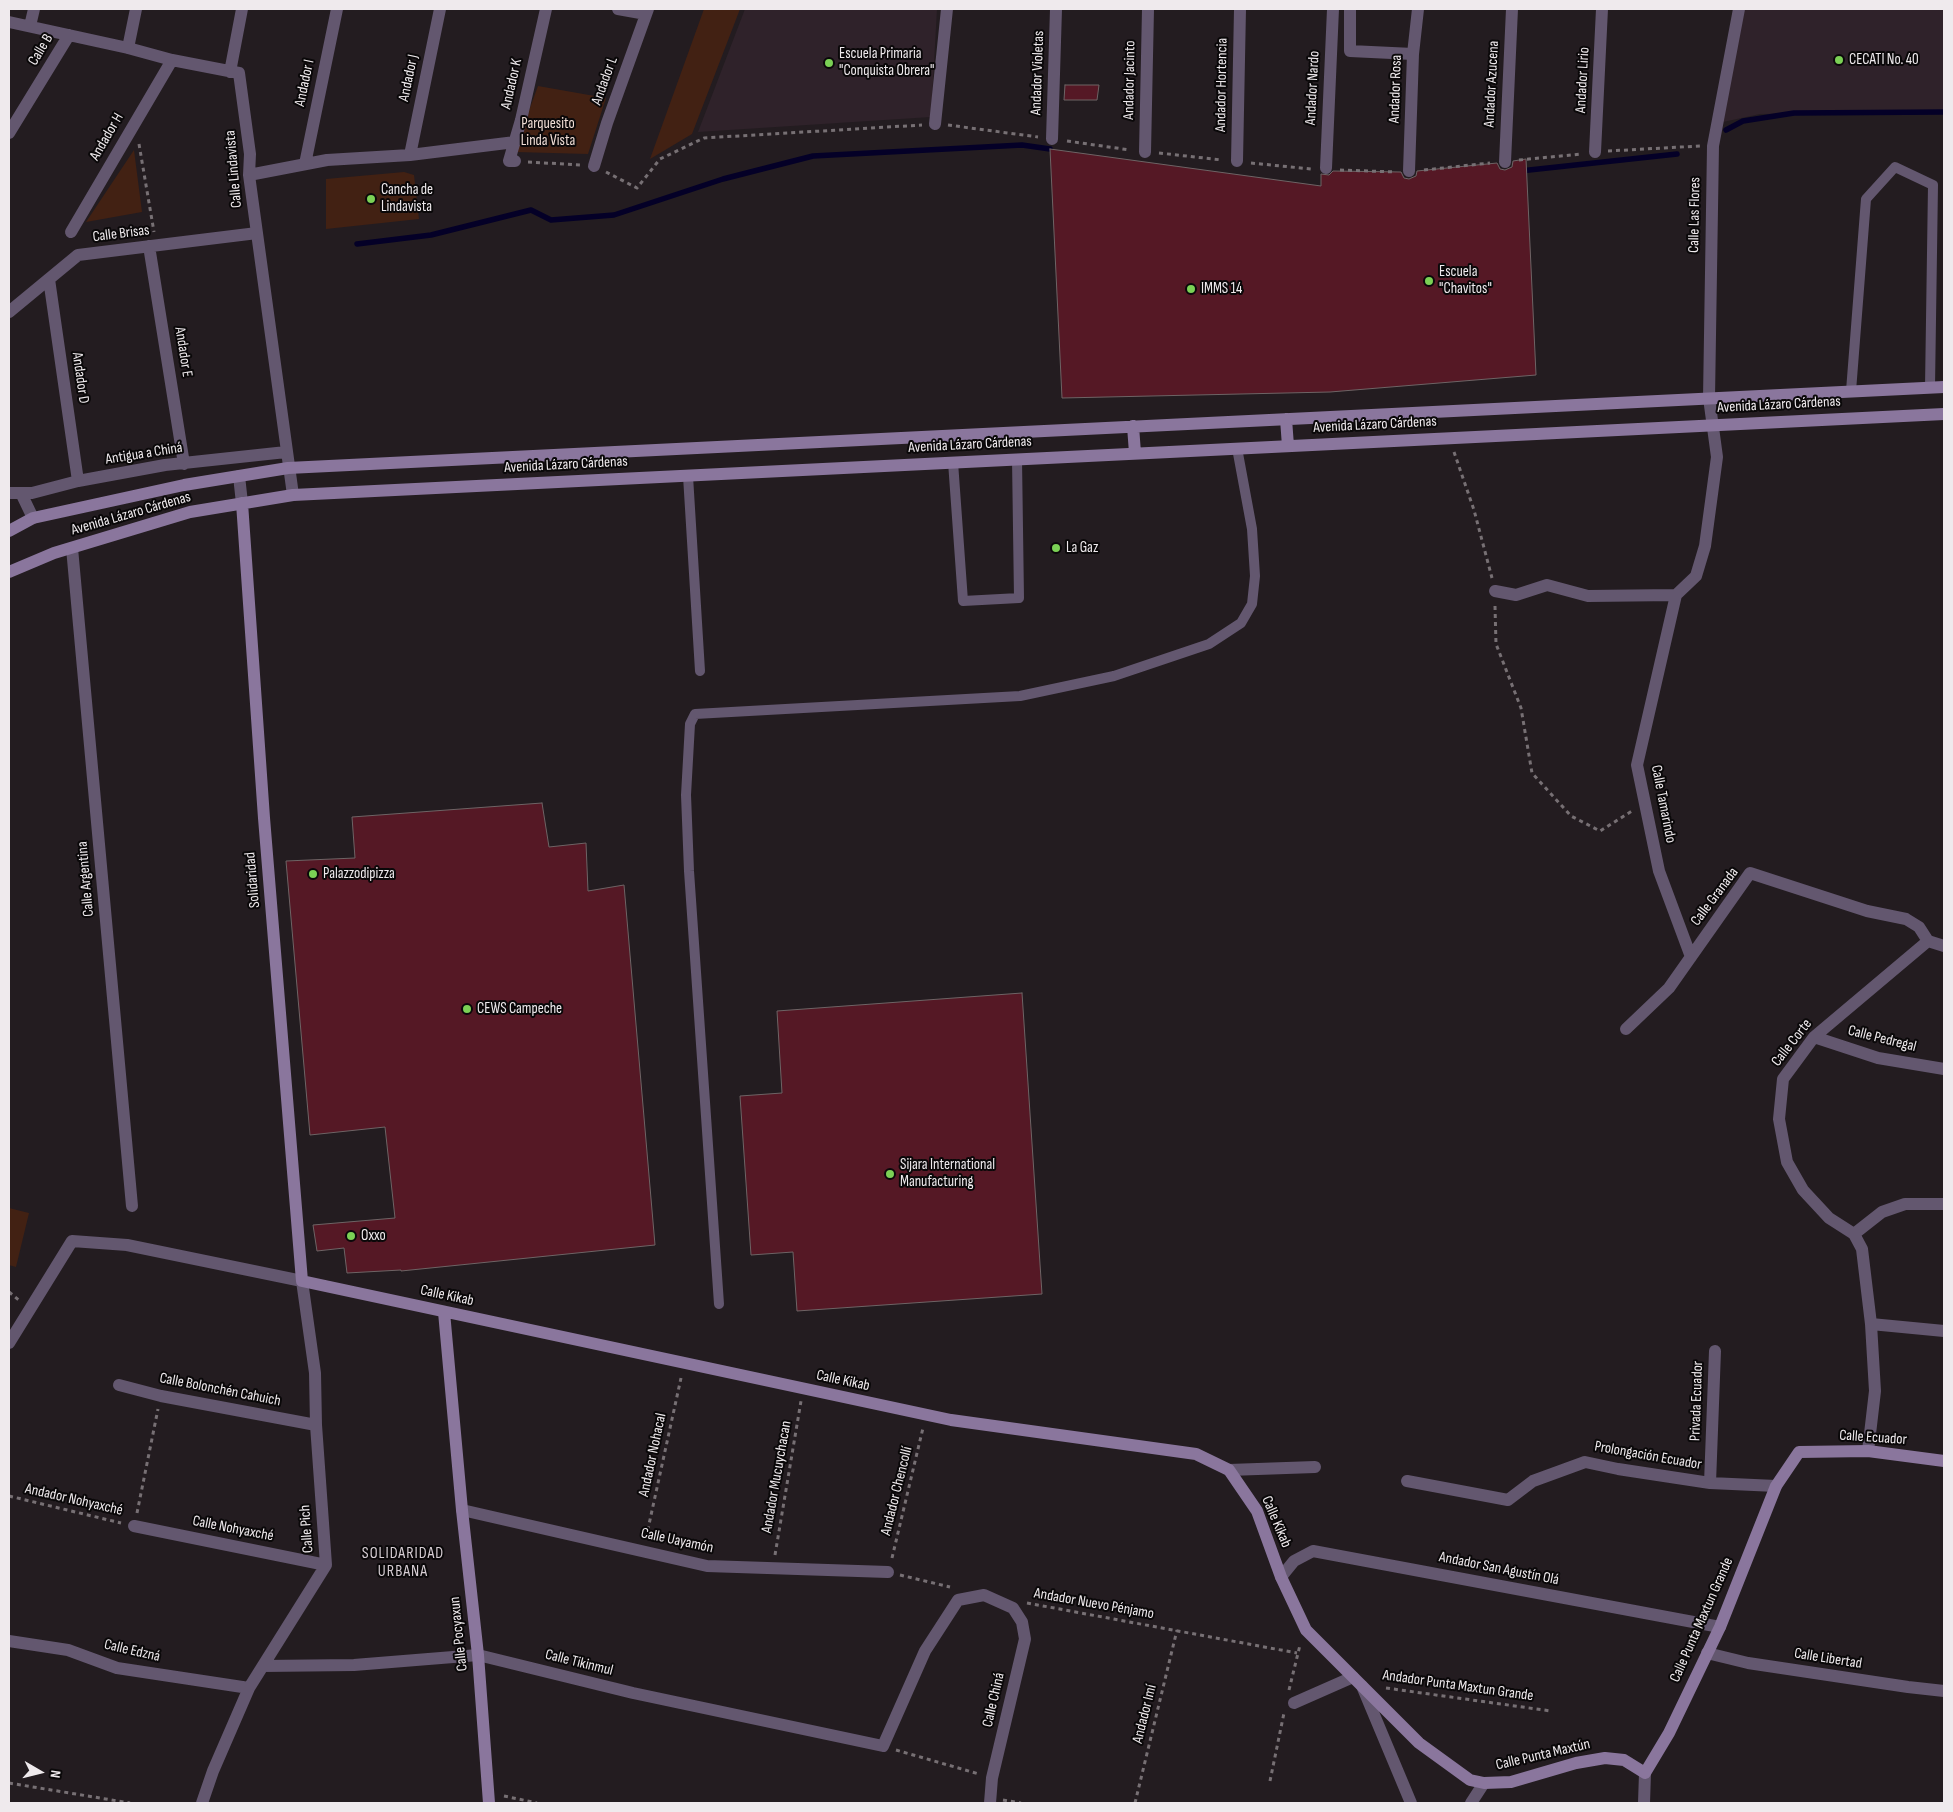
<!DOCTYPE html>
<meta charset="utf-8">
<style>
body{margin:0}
#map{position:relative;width:1953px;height:1812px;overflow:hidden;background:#231c20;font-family:"Sofia Sans Condensed",sans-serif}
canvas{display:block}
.frame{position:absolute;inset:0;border:10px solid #efeaed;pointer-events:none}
.north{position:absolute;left:15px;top:1747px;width:50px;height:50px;-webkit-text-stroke:4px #0a0809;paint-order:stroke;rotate:98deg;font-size:14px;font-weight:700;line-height:20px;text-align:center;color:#efeaed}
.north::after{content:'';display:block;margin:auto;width:18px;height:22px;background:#efeaed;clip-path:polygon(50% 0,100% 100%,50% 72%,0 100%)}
</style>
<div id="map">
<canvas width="1953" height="1812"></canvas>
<div class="frame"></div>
<div class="north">N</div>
</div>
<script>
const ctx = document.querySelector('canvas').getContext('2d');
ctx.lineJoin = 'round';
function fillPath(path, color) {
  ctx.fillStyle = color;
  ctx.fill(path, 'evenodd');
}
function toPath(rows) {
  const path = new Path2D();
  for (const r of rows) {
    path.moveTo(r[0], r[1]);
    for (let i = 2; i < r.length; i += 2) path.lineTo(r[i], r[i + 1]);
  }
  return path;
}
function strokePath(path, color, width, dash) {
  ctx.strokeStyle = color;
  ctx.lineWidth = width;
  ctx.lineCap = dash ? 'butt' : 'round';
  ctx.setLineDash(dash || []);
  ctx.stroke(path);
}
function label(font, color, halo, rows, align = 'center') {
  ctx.font = font + ' "Sofia Sans Condensed",sans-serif';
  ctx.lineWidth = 4;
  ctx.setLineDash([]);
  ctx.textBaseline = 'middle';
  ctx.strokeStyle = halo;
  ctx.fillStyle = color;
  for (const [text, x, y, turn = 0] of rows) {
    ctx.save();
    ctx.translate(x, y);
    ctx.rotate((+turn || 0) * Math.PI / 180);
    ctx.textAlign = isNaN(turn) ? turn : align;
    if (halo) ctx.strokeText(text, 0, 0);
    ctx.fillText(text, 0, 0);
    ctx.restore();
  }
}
const built = toPath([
 [745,9,937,9,931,117,698,132],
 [1741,9,1944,9,1944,112,1760,114,1723,122]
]);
const green = toPath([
 [704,9,740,9,692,134,650,159],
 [538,86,606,98,588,154,516,152,517,143],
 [134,150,142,212,86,222],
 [404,172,414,175,419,219,326,229,326,179],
 [9,1208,29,1213,16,1267,9,1265]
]);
const stream = toPath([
 [1726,130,1743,121,1794,113,1944,112],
 [1520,171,1677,154],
 [357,244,431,235,531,210,551,220,614,215,723,179,813,156,1022,145,1050,149]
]);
const building = toPath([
 [1065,85,1099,85,1097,100,1064,100,1065,85],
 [1050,149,1321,186,1321,174,1329,175,1333,171,1401,172,1404,178,1409,179,1416,176,1417,171,1497,163,1500,169,1505,170,1512,167,1513,161,1526,159,1536,375,1330,392,1062,398,1050,149],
 [542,803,549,847,586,843,588,891,624,885,655,1245,401,1271,401,1270,347,1273,344,1248,317,1251,313,1225,395,1218,385,1127,310,1135,286,861,355,858,352,817,542,803],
 [1022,993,1042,1294,797,1311,793,1252,751,1255,740,1096,782,1093,777,1011,1022,993]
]);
const path = toPath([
 [948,125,1038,137],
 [1067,141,1130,150],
 [139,144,154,232],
 [1608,151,1700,146],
 [1159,153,1222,160],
 [1519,160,1582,154],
 [528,162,581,165],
 [1251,163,1311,169],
 [1340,170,1396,172],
 [1424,170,1490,163],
 [606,172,637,188,660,159,704,138,922,125],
 [1454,452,1474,510,1492,578],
 [1495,606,1496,644,1521,708,1532,773,1571,816,1600,831,1632,811],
 [9,1292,20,1301],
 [9,1496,121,1523],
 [137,1513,158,1409],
 [646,1538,681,1378],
 [775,1555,801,1401],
 [892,1558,923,1428],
 [900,1575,950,1587],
 [1027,1603,1297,1653],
 [1386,1688,1551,1711],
 [1289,1690,1300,1645],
 [896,1750,979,1774],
 [1270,1781,1284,1713],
 [9,1783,130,1803],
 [504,1796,537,1803],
 [1003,1800,1021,1803],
 [1135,1803,1177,1630]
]);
const lane = toPath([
 [1851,391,1866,199,1895,167,1933,185,1930,387],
 [953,462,963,601,1019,598,1017,459],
 [688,476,700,671],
 [719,1304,689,871,686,795,690,724,695,714,1020,696,1114,676,1209,644,1241,623,1252,604,1255,576,1252,529,1237,448]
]);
const street = toPath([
 [618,9,646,14],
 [1350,9,1350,51,1413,54],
 [9,22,128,48,172,60,239,73,250,154,249,175,293,495],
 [30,26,34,9],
 [128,48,136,9],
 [230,72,242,9],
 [935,124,947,9],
 [9,133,69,35],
 [1052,139,1056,9],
 [1145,152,1148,9],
 [1595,152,1602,9],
 [410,155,440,9],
 [515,161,509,161,521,120,546,9],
 [1237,161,1240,9],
 [1505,162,1512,9],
 [305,164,337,9],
 [594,166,607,123,648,9],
 [1326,168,1333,9],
 [1409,171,1413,54,1418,9],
 [249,175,327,160,410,155,515,142],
 [71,232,172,60],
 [149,246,184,464],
 [49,279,78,481],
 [9,312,78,255,257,233],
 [239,476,242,503],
 [9,493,32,493,78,481,165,465,286,452],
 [21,493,33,518],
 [72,548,132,1206],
 [1495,591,1516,595,1547,585,1588,596,1676,595,1696,576,1705,546,1717,457,1709,398,1713,146,1739,9],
 [1676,595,1637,765,1659,871,1691,957],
 [1626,1029,1669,988,1750,873,1867,911,1906,919,1919,927,1928,941,1944,946],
 [1814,1037,1878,1058,1944,1069],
 [1854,1234,1882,1212,1905,1204,1944,1204],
 [1871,1324,1944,1331],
 [9,1343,72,1241,127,1245,302,1281,315,1373,316,1425,326,1565,249,1688,213,1771,202,1803],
 [119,1385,161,1396,316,1425],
 [1868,1451,1875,1391,1871,1324,1862,1249,1854,1234,1829,1218,1803,1190,1787,1162,1779,1119,1783,1079,1814,1037,1928,941],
 [1229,1470,1315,1467],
 [1407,1481,1508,1500,1533,1481,1585,1462,1618,1469,1710,1483,1776,1486],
 [1710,1483,1715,1351],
 [462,1510,707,1566,888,1572],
 [134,1526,326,1565],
 [1281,1577,1294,1561,1313,1551,1720,1627],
 [9,1641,68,1650,117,1668,249,1688],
 [1707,1653,1748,1663,1908,1687,1944,1691],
 [263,1666,354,1665,478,1655,633,1693,883,1746,925,1651,958,1600,984,1595,1013,1608,1022,1622,1025,1639,992,1778,990,1803],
 [1362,1686,1411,1803],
 [1294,1703,1353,1677],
 [1471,1803,1484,1783],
 [1644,1803,1645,1773]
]);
const secondary = toPath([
 [1286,419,1288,446],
 [1133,426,1135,453],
 [242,503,264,818,302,1281,951,1420,1196,1454,1229,1470,1257,1511,1281,1577,1306,1630,1419,1743,1470,1780,1484,1783,1511,1782,1576,1763,1605,1758,1624,1760,1645,1773,1669,1733,1720,1627,1776,1486,1799,1452,1868,1451,1944,1461],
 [9,531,33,518,184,485,288,468,1944,387],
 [9,572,54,553,190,512,293,495,1944,414],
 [444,1312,462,1510,478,1655,489,1803]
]);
const markers = [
 [1839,60,5,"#7bd155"],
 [829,63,5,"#7bd155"],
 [371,199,5,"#7bd155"],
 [1429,281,5,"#7bd155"],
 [1191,289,5,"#7bd155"],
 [1056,548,5,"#7bd155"],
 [313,874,5,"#7bd155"],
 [467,1009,5,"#7bd155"],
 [890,1174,5,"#7bd155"],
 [351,1236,5,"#7bd155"]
];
const streetNames = [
 ["Calle B",41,50,-59],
 ["Andador Violetas",1038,73,-88],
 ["Andador J",409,78,-78],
 ["Andador Jacinto",1130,80,-89],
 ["Andador Lirio",1583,80,-87],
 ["Andador L",605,81,-70],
 ["Andador I",305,83,-78],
 ["Andador K",512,84,-77],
 ["Andador Azucena",1492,84,-87],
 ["Andador Hortencia",1222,85,-89],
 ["Andador Nardo",1313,88,-87],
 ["Andador Rosa",1396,89,-88],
 ["Andador H",107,137,-60],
 ["Calle Lindavista",234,169,-95],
 ["Calle Las Flores",1695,215,-89],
 ["Calle Brisas",121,234,-7],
 ["Andador E",183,352,81],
 ["Andador D",80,378,82],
 ["Avenida Lázaro Cárdenas",1779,405,-3],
 ["Avenida Lázaro Cárdenas",1375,425,-3],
 ["Avenida Lázaro Cárdenas",970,445,-3],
 ["Antigua a Chiná",144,454,-9],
 ["Avenida Lázaro Cárdenas",566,465,-3],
 ["Avenida Lázaro Cárdenas",131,514,-16],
 ["Calle Tamarindo",1663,804,79],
 ["Calle Argentina",86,879,-95],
 ["Solidaridad",253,880,-95],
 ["Calle Granada",1715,897,-53],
 ["Calle Pedregal",1882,1039,14],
 ["Calle Corte",1792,1043,-52],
 ["Calle Kikab",447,1296,12],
 ["Calle Kikab",843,1381,12],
 ["Calle Bolonchén Cahuich",220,1390,11],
 ["Privada Ecuador",1697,1401,-88],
 ["Calle Ecuador",1873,1438,4],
 ["Andador Nohacal",653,1455,-78],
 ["Prolongación Ecuador",1648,1456,10],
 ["Andador Mucuychacan",777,1477,-80],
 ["Andador Chencollí",897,1491,-76],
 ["Andador Nohyaxché",74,1500,13],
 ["Calle Kikab",1276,1522,67],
 ["Calle Nohyaxché",233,1529,11],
 ["Calle Pich",307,1529,-94],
 ["Calle Uayamón",677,1541,12],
 ["Andador San Agustín Olá",1499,1569,11],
 ["Andador Nuevo Pénjamo",1094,1604,10],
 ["Calle Punta Maxtun Grande",1702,1620,-66],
 ["Calle Pocyaxun",459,1634,-96],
 ["Calle Edzná",132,1651,13],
 ["Calle Libertad",1828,1659,9],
 ["Calle Tikinmul",579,1663,14],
 ["Andador Punta Maxtun Grande",1458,1686,8],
 ["Calle Chiná",994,1700,-77],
 ["Andador Imí",1145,1714,-76],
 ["Calle Punta Maxtún",1543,1755,-13]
];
const poiNames = [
 ["Escuela Primaria",839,54],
 ["\"Conquista Obrera\"",839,71],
 ["CECATI No. 40",1849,60],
 ["Cancha de",381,190],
 ["Lindavista",381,207],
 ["Escuela",1439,272],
 ["\"Chavitos\"",1439,289],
 ["IMMS 14",1201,289],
 ["La Gaz",1066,548],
 ["Palazzodipizza",323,874],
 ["CEWS Campeche",477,1009],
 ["Sijara International",900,1165],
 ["Manufacturing",900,1182],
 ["Oxxo",361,1236]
];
const parkNames = [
 ["Parquesito",548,124],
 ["Linda Vista",548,141]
];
const neighbourhoodNames = [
 ["SOLIDARIDAD",403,1554],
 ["URBANA",403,1572]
];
fillPath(built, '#2f222a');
fillPath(green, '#422113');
strokePath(stream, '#040027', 5.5);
fillPath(building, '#551825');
strokePath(building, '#6e6465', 1);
strokePath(path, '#777074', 3, [4, 4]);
strokePath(lane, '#63576f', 10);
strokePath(street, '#63576f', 12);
strokePath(secondary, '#8a769d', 12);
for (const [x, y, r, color] of markers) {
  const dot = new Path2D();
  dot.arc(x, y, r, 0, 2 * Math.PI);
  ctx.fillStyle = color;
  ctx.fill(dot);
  strokePath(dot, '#0a0809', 2);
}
label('15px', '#efeaed', '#0a0809', streetNames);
label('15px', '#efeaed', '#0a0809', poiNames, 'left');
label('15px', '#f1ded6', '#0a0809', parkNames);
ctx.letterSpacing = '1px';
label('16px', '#d7ced4', '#0a0809', neighbourhoodNames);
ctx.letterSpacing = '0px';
</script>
